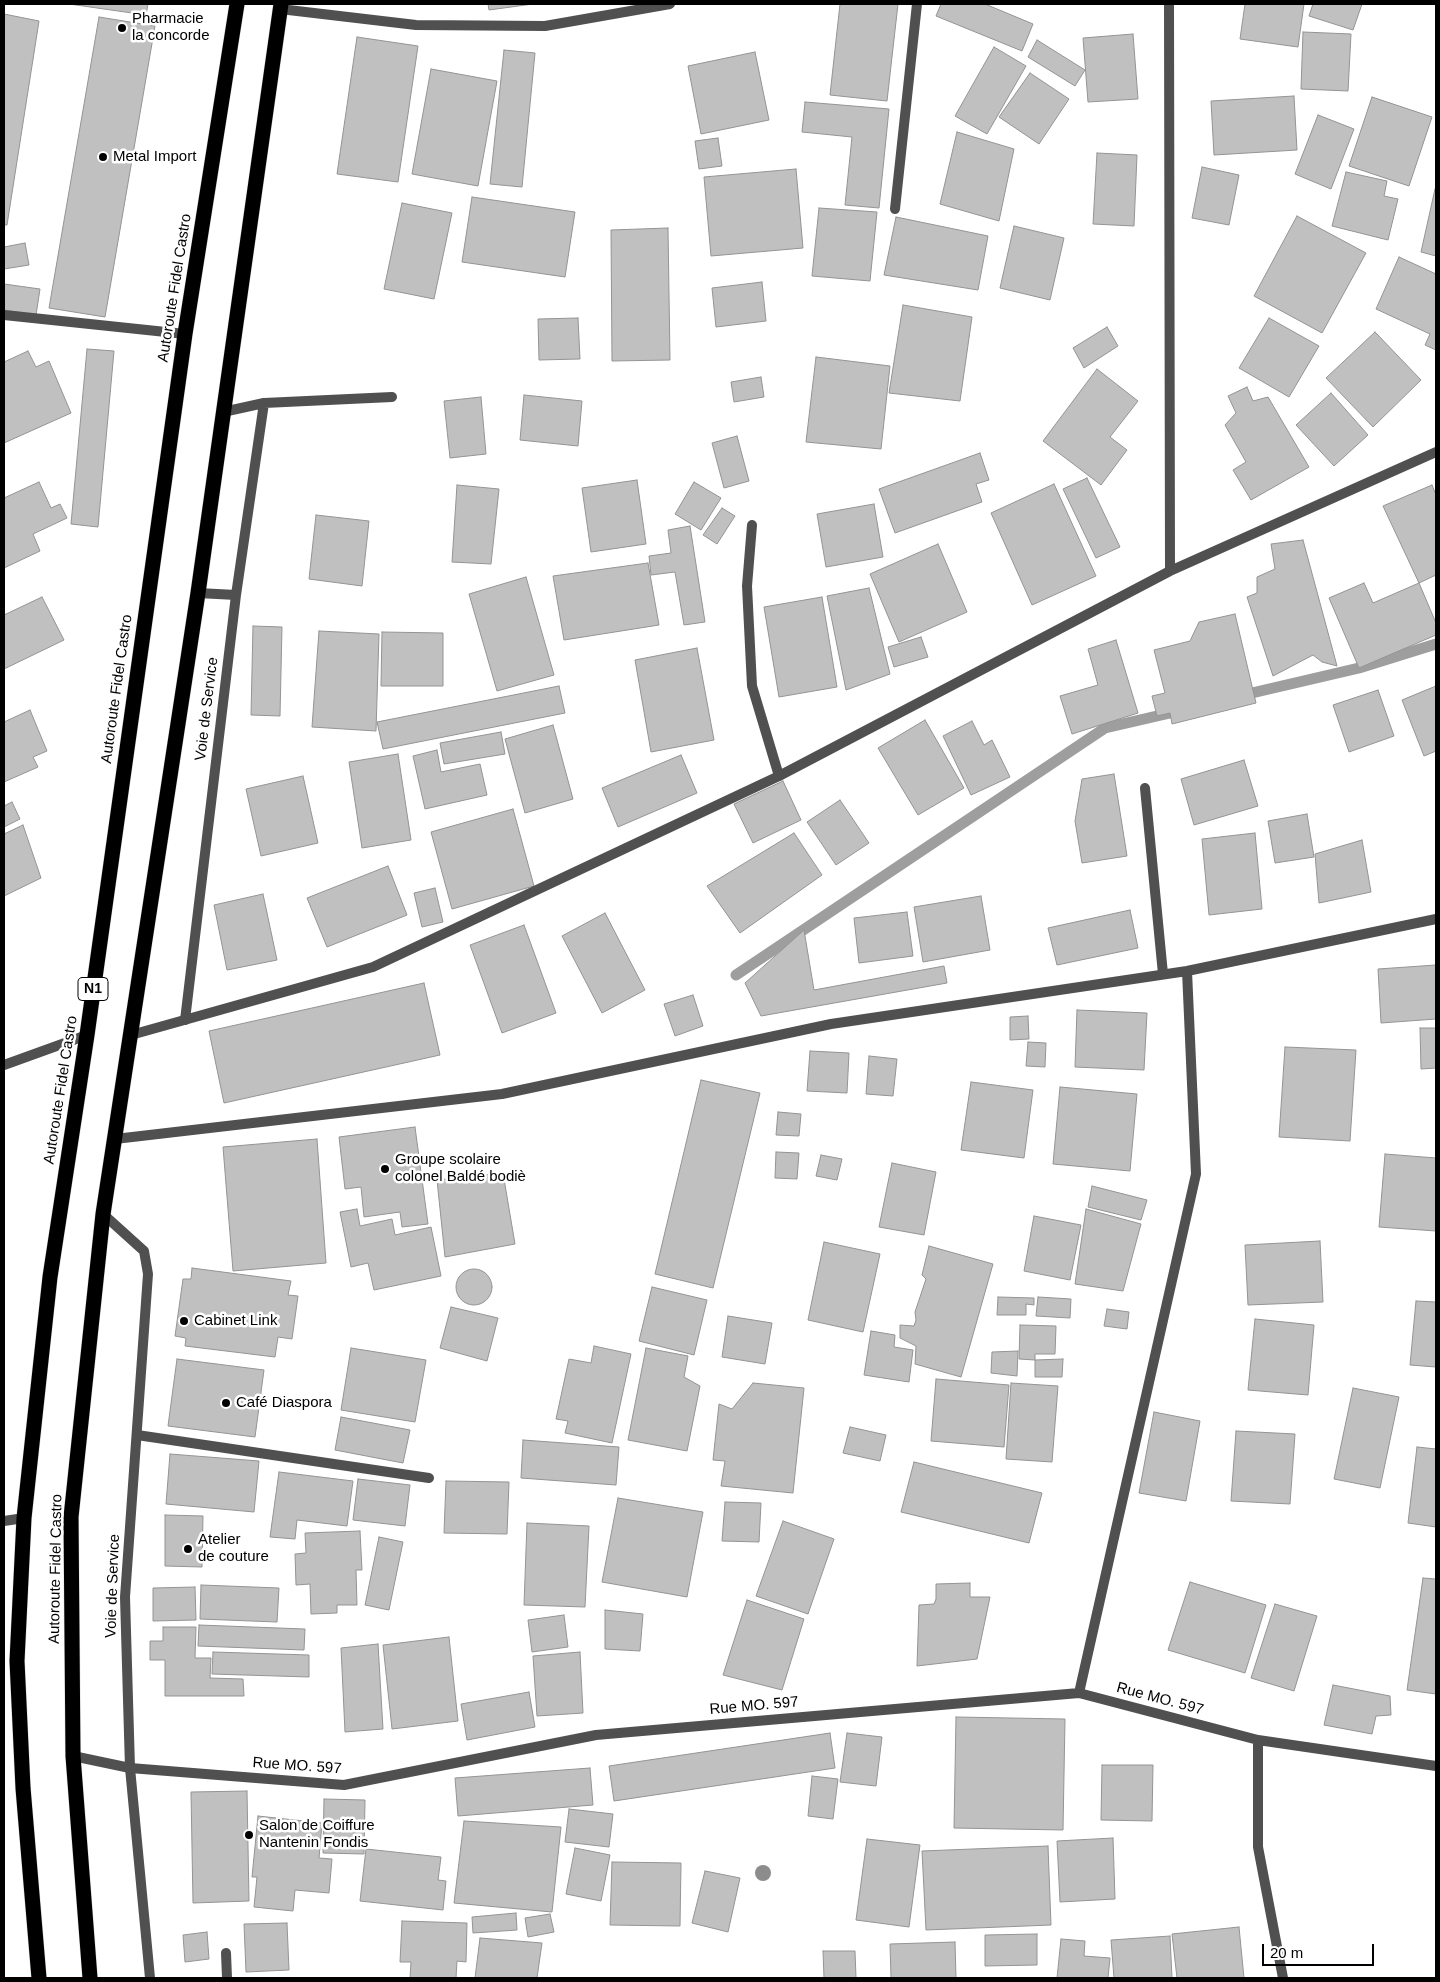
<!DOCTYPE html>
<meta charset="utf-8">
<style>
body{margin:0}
#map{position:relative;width:1440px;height:1982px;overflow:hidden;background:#fff;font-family:Helvetica,sans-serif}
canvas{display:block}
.frame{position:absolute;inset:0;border:5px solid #000;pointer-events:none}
.scale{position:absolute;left:1262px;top:1944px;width:112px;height:22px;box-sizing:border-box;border:2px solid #000;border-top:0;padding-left:6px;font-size:15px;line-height:18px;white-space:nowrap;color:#000;-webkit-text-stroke:4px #fff;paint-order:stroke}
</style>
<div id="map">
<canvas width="1440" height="1982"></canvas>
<div class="frame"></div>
<div class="scale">20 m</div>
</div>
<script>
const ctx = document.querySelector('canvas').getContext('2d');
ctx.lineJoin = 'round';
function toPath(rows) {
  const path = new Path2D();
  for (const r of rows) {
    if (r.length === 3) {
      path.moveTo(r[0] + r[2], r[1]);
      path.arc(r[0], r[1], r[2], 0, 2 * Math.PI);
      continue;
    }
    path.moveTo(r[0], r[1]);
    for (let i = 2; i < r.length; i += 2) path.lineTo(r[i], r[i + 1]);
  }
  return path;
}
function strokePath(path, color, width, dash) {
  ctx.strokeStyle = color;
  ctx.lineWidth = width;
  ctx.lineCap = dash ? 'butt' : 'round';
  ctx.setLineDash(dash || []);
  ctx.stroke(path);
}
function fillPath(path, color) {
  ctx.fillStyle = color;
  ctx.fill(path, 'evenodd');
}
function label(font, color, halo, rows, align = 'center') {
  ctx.font = font + ' Helvetica,sans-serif';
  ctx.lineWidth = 5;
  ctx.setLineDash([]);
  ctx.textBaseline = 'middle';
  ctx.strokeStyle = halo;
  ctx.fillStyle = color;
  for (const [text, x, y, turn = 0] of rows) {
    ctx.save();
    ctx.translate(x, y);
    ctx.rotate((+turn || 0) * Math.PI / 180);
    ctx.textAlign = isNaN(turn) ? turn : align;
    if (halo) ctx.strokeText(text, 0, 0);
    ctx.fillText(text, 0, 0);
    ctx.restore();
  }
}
const stream = toPath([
 [1239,696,1359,668,1436,644],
 [736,975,1105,728,1170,713]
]);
const building = toPath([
 [69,4,148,4,146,15,69,4],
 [488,4,533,4,489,10,488,4],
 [840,4,898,4,887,101,830,95,840,4],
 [941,4,985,4,1033,24,1022,51,936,16,941,4],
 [1245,4,1304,4,1298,47,1240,39,1245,4],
 [1313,4,1362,4,1353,30,1309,16,1313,4],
 [4,14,39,21,7,225,4,225,4,14],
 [99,17,155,26,105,317,49,308,99,17],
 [1303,32,1351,34,1348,91,1301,89,1303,32],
 [1133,34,1138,99,1088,102,1083,38,1133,34],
 [357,37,418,46,398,182,337,174,357,37],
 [1037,40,1085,70,1075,86,1028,57,1037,40],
 [994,47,1026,66,987,134,955,116,994,47],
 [504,50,535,53,522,187,490,184,504,50],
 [755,52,769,120,701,134,688,66,755,52],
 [431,69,497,81,478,186,412,174,431,69],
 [1030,73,1069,99,1039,144,999,117,1030,73],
 [1294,96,1297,150,1214,155,1211,101,1294,96],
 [1372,97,1432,117,1409,186,1349,166,1372,97],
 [805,102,889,109,879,208,845,205,852,137,802,132,805,102],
 [1318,115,1354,129,1331,189,1295,174,1318,115],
 [957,132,1014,149,999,221,940,204,957,132],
 [718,138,722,166,699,169,695,141,718,138],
 [1097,153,1137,155,1134,226,1093,224,1097,153],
 [1202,167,1239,175,1229,225,1192,218,1202,167],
 [796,169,803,248,711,256,704,177,796,169],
 [1346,172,1387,181,1384,196,1398,199,1388,240,1332,226,1346,172],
 [1435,189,1436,189,1436,256,1421,252,1435,189],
 [472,197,575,212,565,277,462,262,472,197],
 [402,203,452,213,434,299,384,289,402,203],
 [819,208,877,212,870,281,812,276,819,208],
 [1297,216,1366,253,1322,333,1254,296,1297,216],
 [896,217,988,236,978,290,884,275,896,217],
 [1014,226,1064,238,1050,300,1000,288,1014,226],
 [668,228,670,360,612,361,611,230,668,228],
 [25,243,29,265,4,269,4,247,25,243],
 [1399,257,1436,274,1436,350,1425,345,1430,334,1376,309,1399,257],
 [762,282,766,321,716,327,712,288,762,282],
 [4,284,40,289,36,315,4,310,4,284],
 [903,305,972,317,960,401,889,393,903,305],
 [578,318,580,359,539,360,538,319,578,318],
 [1269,318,1319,346,1289,397,1239,368,1269,318],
 [1107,327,1118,346,1084,368,1073,348,1107,327],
 [1375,332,1421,380,1373,427,1326,378,1375,332],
 [87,349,114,351,98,527,71,524,87,349],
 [28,351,36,367,49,361,71,413,4,443,4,362,28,351],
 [816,357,890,366,881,449,806,442,816,357],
 [1097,369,1138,401,1110,437,1127,450,1101,485,1043,441,1097,369],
 [761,377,764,397,734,402,731,382,761,377],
 [1247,387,1253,401,1268,397,1309,467,1251,500,1233,470,1246,462,1225,425,1236,413,1228,396,1247,387],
 [1331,393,1368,435,1334,466,1296,425,1331,393],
 [524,395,582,401,578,446,520,440,524,395],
 [481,397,486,454,450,458,444,401,481,397],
 [737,436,749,481,724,488,712,443,737,436],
 [980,453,989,480,976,484,982,502,895,533,879,489,980,453],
 [1087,478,1120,547,1096,558,1063,489,1087,478],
 [637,480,646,544,591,552,582,488,637,480],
 [39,482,51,508,60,504,67,518,33,534,40,551,4,568,4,498,39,482],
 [694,482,721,498,701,530,675,514,694,482],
 [1054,484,1096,576,1032,605,991,513,1054,484],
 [457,485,499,489,491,564,452,562,457,485],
 [1432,485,1436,495,1436,575,1419,583,1383,506,1432,485],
 [874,504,883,557,826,567,817,514,874,504],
 [722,508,735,516,717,544,703,535,722,508],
 [316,515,369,521,362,586,309,579,316,515],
 [690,526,705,622,684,625,675,572,651,575,649,556,671,553,668,530,690,526],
 [1303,540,1337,666,1322,662,1313,655,1273,676,1247,597,1257,593,1257,577,1275,569,1271,544,1303,540],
 [938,544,967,612,899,642,870,574,938,544],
 [648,563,659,625,564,640,553,576,648,563],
 [526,577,554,675,497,691,469,594,526,577],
 [1364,583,1373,603,1419,583,1436,623,1436,635,1359,668,1329,598,1364,583],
 [869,588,890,674,846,690,827,596,869,588],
 [42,597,64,640,4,669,4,615,42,597],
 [822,597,837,687,779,697,764,607,822,597],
 [1235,614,1256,703,1172,724,1170,713,1157,716,1152,696,1165,693,1154,650,1190,641,1199,622,1235,614],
 [253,626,282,627,280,716,251,715,253,626],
 [319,631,379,634,376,731,312,727,319,631],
 [382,632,443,633,443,686,381,686,382,632],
 [921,637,928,657,894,667,888,647,921,637],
 [1116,640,1138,713,1072,734,1060,696,1098,685,1088,649,1116,640],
 [697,648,714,740,651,752,635,660,697,648],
 [559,686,565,713,383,749,377,722,559,686],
 [1436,686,1436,751,1424,756,1402,700,1436,686],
 [1378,690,1394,736,1349,752,1333,705,1378,690],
 [30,710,47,751,33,757,38,767,4,782,4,722,30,710],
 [925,720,964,788,918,815,878,748,925,720],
 [972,721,984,745,992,740,1010,777,971,795,943,736,972,721],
 [553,725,573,799,525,813,505,739,553,725],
 [501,732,505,754,444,764,440,743,501,732],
 [437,750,441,772,480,764,487,795,425,809,413,756,437,750],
 [398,754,411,840,362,848,349,762,398,754],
 [681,755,697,793,618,827,602,788,681,755],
 [1244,760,1258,806,1194,825,1181,779,1244,760],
 [1114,774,1127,856,1082,863,1075,821,1082,779,1114,774],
 [303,776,318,843,261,856,246,789,303,776],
 [783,781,801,820,753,843,734,804,783,781],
 [840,800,869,843,836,865,807,822,840,800],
 [12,802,20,819,4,827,4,806,12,802],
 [513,809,534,886,452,909,431,832,513,809],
 [1307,814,1314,857,1275,863,1268,821,1307,814],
 [23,825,41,878,4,896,4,834,23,825],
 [794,833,822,875,740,933,707,886,794,833],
 [1255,833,1262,909,1209,915,1202,839,1255,833],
 [1362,840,1371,892,1319,903,1315,854,1362,840],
 [388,866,407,915,327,947,307,898,388,866],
 [435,888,443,922,422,927,414,893,435,888],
 [263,894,277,960,227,970,214,905,263,894],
 [981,896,990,950,923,962,914,907,981,896],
 [1130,910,1138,948,1057,965,1048,928,1130,910],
 [907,912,913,956,859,963,854,918,907,912],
 [605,913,645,990,602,1013,562,936,605,913],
 [524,925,556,1013,502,1033,470,945,524,925],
 [804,930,814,990,944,966,947,983,761,1016,745,983,804,930],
 [1436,965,1436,1019,1381,1023,1378,969,1436,965],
 [424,983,440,1055,224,1103,209,1031,424,983],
 [693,995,703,1026,675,1036,664,1004,693,995],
 [1077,1010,1147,1013,1144,1070,1075,1067,1077,1010],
 [1028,1016,1029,1039,1010,1040,1010,1017,1028,1016],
 [1420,1028,1436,1028,1436,1068,1421,1069,1420,1028],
 [1028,1042,1046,1043,1045,1067,1026,1066,1028,1042],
 [1285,1047,1356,1050,1350,1141,1279,1137,1285,1047],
 [810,1051,849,1053,847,1093,807,1091,810,1051],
 [869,1056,897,1059,893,1096,866,1094,869,1056],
 [701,1080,760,1093,713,1288,655,1274,701,1080],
 [971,1082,1033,1090,1024,1158,961,1150,971,1082],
 [1060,1087,1137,1094,1130,1171,1053,1164,1060,1087],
 [778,1112,801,1114,799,1136,776,1135,778,1112],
 [415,1127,428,1224,402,1227,400,1212,364,1217,361,1187,345,1189,339,1137,415,1127],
 [317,1139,326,1263,233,1271,223,1147,317,1139],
 [776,1152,799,1153,797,1179,775,1178,776,1152],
 [1385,1154,1436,1158,1436,1231,1379,1227,1385,1154],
 [821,1155,842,1159,837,1180,816,1176,821,1155],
 [892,1163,936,1172,924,1235,879,1227,892,1163],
 [503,1173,515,1244,445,1257,437,1180,503,1173],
 [1092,1186,1147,1200,1141,1220,1088,1207,1092,1186],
 [357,1209,360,1226,392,1219,395,1235,431,1227,441,1276,374,1290,368,1263,351,1267,340,1212,357,1209],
 [1086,1209,1141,1224,1123,1291,1075,1284,1086,1209],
 [1034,1216,1081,1225,1070,1280,1024,1271,1034,1216],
 [1320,1241,1323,1302,1248,1305,1245,1245,1320,1241],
 [824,1242,880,1254,863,1332,808,1320,824,1242],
 [929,1246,993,1264,961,1377,915,1364,916,1346,900,1338,900,1325,914,1326,916,1320,915,1312,926,1279,922,1275,929,1246],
 [192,1268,291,1281,288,1295,298,1296,292,1339,278,1337,275,1357,185,1346,186,1338,175,1336,183,1279,191,1279,192,1268],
 [474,1287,18],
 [652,1287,707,1300,694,1355,639,1341,652,1287],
 [998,1297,1034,1298,1034,1305,1026,1304,1026,1315,997,1315,998,1297],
 [1038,1297,1071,1299,1070,1318,1036,1316,1038,1297],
 [1416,1301,1436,1302,1436,1367,1410,1365,1416,1301],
 [451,1307,498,1318,487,1361,440,1348,451,1307],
 [1107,1309,1129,1312,1127,1329,1104,1326,1107,1309],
 [728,1316,772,1323,765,1364,722,1357,728,1316],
 [1255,1319,1314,1325,1308,1395,1248,1390,1255,1319],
 [1020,1325,1056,1326,1055,1354,1035,1354,1035,1360,1019,1359,1020,1325],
 [871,1331,895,1335,894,1347,913,1350,909,1382,864,1375,871,1331],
 [594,1346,631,1354,612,1443,565,1433,568,1421,556,1419,569,1359,591,1363,594,1346],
 [351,1348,426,1360,415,1422,341,1410,351,1348],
 [646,1348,688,1356,684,1377,700,1386,687,1451,628,1440,646,1348],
 [1018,1351,1017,1376,991,1373,992,1352,1018,1351],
 [177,1359,264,1370,255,1437,168,1426,177,1359],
 [1063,1359,1062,1377,1035,1377,1035,1360,1063,1359],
 [936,1379,1009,1385,1004,1447,931,1441,936,1379],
 [753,1383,804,1388,793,1493,721,1486,725,1461,713,1460,719,1404,732,1409,753,1383],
 [1011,1383,1058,1386,1052,1462,1006,1459,1011,1383],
 [1353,1388,1399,1397,1380,1488,1334,1479,1353,1388],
 [1154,1412,1200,1421,1186,1501,1139,1493,1154,1412],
 [341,1417,410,1430,403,1463,335,1450,341,1417],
 [850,1427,886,1435,880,1461,843,1453,850,1427],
 [1236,1431,1295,1434,1290,1504,1231,1501,1236,1431],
 [523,1440,619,1447,616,1485,521,1478,523,1440],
 [1417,1447,1436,1449,1436,1527,1408,1523,1417,1447],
 [170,1454,259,1461,254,1512,166,1504,170,1454],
 [914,1462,1042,1493,1029,1543,901,1512,914,1462],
 [279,1472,353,1481,347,1526,297,1520,295,1539,270,1537,279,1472],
 [358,1479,410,1485,405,1526,353,1520,358,1479],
 [446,1481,509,1482,507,1534,444,1533,446,1481],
 [618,1498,703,1512,687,1597,602,1582,618,1498],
 [725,1502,761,1503,759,1542,722,1541,725,1502],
 [165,1515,203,1516,202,1567,165,1566,165,1515],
 [783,1521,834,1539,808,1614,756,1596,783,1521],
 [527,1523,589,1526,585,1607,524,1605,527,1523],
 [360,1531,362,1570,356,1570,357,1605,337,1605,337,1613,311,1614,310,1584,296,1585,295,1554,306,1553,305,1533,360,1531],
 [379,1537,403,1542,389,1610,365,1605,379,1537],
 [1423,1578,1436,1579,1436,1694,1407,1690,1423,1578],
 [1190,1582,1266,1605,1245,1673,1168,1650,1190,1582],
 [970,1583,970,1597,990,1597,977,1659,917,1666,919,1605,934,1604,936,1599,936,1584,970,1583],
 [201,1585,279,1588,277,1622,200,1619,201,1585],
 [195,1587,196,1620,153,1621,153,1588,195,1587],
 [747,1600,804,1619,782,1690,723,1675,747,1600],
 [1275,1604,1317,1616,1294,1691,1251,1678,1275,1604],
 [605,1610,643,1614,640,1651,605,1649,605,1610],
 [564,1615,568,1647,532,1652,528,1620,564,1615],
 [199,1625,305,1629,304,1650,198,1646,199,1625],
 [163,1627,196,1627,195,1658,211,1658,210,1678,243,1679,244,1696,165,1696,165,1660,150,1660,150,1641,163,1641,163,1627],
 [449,1637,458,1721,392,1729,383,1645,449,1637],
 [378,1644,383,1729,345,1732,341,1648,378,1644],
 [213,1652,309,1655,309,1677,212,1674,213,1652],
 [580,1652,583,1713,537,1716,533,1656,580,1652],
 [1333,1685,1390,1696,1391,1715,1376,1716,1372,1734,1324,1725,1333,1685],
 [529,1692,535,1727,467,1740,461,1704,529,1692],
 [956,1717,1065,1719,1063,1830,954,1828,956,1717],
 [830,1733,835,1768,614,1801,609,1766,830,1733],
 [847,1733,882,1737,876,1786,840,1782,847,1733],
 [1102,1765,1153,1765,1152,1821,1101,1820,1102,1765],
 [590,1768,593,1805,458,1816,455,1778,590,1768],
 [812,1776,838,1779,833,1819,808,1816,812,1776],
 [247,1791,249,1901,193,1903,191,1792,247,1791],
 [324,1799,365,1800,364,1854,323,1853,324,1799],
 [569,1809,613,1814,609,1847,565,1842,569,1809],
 [258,1816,322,1823,319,1858,332,1859,329,1893,295,1890,293,1911,254,1907,257,1877,252,1877,258,1816],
 [464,1821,561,1827,552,1912,454,1903,464,1821],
 [1113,1838,1115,1899,1060,1902,1057,1841,1113,1838],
 [867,1839,920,1845,909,1927,856,1920,867,1839],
 [1048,1846,1051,1925,926,1930,922,1851,1048,1846],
 [575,1848,610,1855,601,1901,566,1894,575,1848],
 [366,1849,441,1857,438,1880,446,1881,443,1910,360,1901,366,1849],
 [612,1862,681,1863,680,1926,610,1925,612,1862],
 [705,1871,740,1878,728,1932,692,1923,705,1871],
 [516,1913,517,1930,473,1933,472,1917,516,1913],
 [550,1914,554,1932,528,1937,525,1918,550,1914],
 [402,1921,467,1923,466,1962,457,1961,456,1978,410,1978,411,1962,400,1962,402,1921],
 [287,1923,289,1970,246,1972,244,1924,287,1923],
 [1239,1927,1244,1978,1177,1978,1172,1934,1239,1927],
 [207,1932,209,1959,185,1962,183,1935,207,1932],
 [1037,1934,1037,1965,985,1966,985,1935,1037,1934],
 [1170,1936,1172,1978,1114,1978,1111,1940,1170,1936],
 [480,1938,542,1943,537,1978,475,1978,480,1938],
 [1061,1939,1085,1941,1084,1956,1110,1958,1108,1978,1057,1978,1061,1939],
 [955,1942,956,1978,891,1978,890,1944,955,1942],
 [823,1951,855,1951,856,1978,824,1978,823,1951]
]);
const lane = toPath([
 [223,412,264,403,392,397],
 [752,525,747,586,752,686,779,776],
 [198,593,236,595],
 [1145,788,1163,974],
 [185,1020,236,595,264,403],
 [103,1214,144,1251,148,1274,125,1597,130,1768,150,1978],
 [137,1435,429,1478],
 [226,1953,227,1978]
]);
const street = toPath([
 [1169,4,1170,571],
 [280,9,416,25,545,26,670,4],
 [895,209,917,4],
 [4,315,185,334],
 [131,1035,373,967,779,776,1170,571,1436,452],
 [4,1065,87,1035],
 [115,1139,502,1094,831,1024,1187,971,1436,919],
 [4,1521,24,1518],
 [1079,1693,1196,1174,1187,971],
 [1258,1740,1258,1847,1283,1978],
 [73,1756,130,1768,344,1785,596,1735,1079,1693,1258,1740,1436,1766]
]);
const highway = toPath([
 [39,1978,23,1788,17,1661,24,1518,50,1277,87,1035,185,334,237,4],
 [90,1978,73,1756,71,1517,103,1214,198,593,281,4]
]);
const trees = [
 [763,1873]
];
const markers = [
 [122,28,5,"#000"],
 [103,157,5,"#000"],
 [385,1169,5,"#000"],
 [184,1321,5,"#000"],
 [226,1403,5,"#000"],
 [188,1549,5,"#000"],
 [249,1835,5,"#000"]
];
const shields = [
 [93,989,30]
];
const shieldNames = [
 ["N1",93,989]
];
const poiNames = [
 ["Pharmacie",132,19],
 ["la concorde",132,36],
 ["Metal Import",113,157],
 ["Groupe scolaire",395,1160],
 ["colonel Baldé bodiè",395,1177],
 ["Cabinet Link",194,1321],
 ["Café Diaspora",236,1403],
 ["Atelier",198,1540],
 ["de couture",198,1557],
 ["Salon de Coiffure",259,1826],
 ["Nantenin Fondis",259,1843]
];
const streetNames = [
 ["Autoroute Fidel Castro",175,288,-81],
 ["Autoroute Fidel Castro",117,689,-82],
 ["Voie de Service",207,709,-83],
 ["Autoroute Fidel Castro",61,1090,-81],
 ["Autoroute Fidel Castro",56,1569,-89],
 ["Voie de Service",113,1586,-88],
 ["Rue MO. 597",1160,1699,15],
 ["Rue MO. 597",754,1706,-5],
 ["Rue MO. 597",297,1766,4]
];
strokePath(stream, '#9e9e9e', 11);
fillPath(building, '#c0c0c0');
strokePath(building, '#949494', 1);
strokePath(highway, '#dbdbdb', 16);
strokePath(lane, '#505050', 10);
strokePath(street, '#505050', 10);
strokePath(highway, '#000', 15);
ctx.fillStyle = '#8c8c8c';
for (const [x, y] of trees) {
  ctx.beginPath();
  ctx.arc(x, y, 8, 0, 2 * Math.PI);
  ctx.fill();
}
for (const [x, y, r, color] of markers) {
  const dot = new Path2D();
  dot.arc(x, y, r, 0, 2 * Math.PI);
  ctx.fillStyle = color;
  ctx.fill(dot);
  strokePath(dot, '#fff', 2);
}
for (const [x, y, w] of shields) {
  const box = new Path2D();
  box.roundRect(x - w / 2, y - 11.5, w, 23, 4);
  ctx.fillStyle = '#fff';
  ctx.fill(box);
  strokePath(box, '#000', 1);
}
label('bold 14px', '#000', null, shieldNames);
label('15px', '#000', '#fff', poiNames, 'left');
label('15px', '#000', '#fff', streetNames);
</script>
